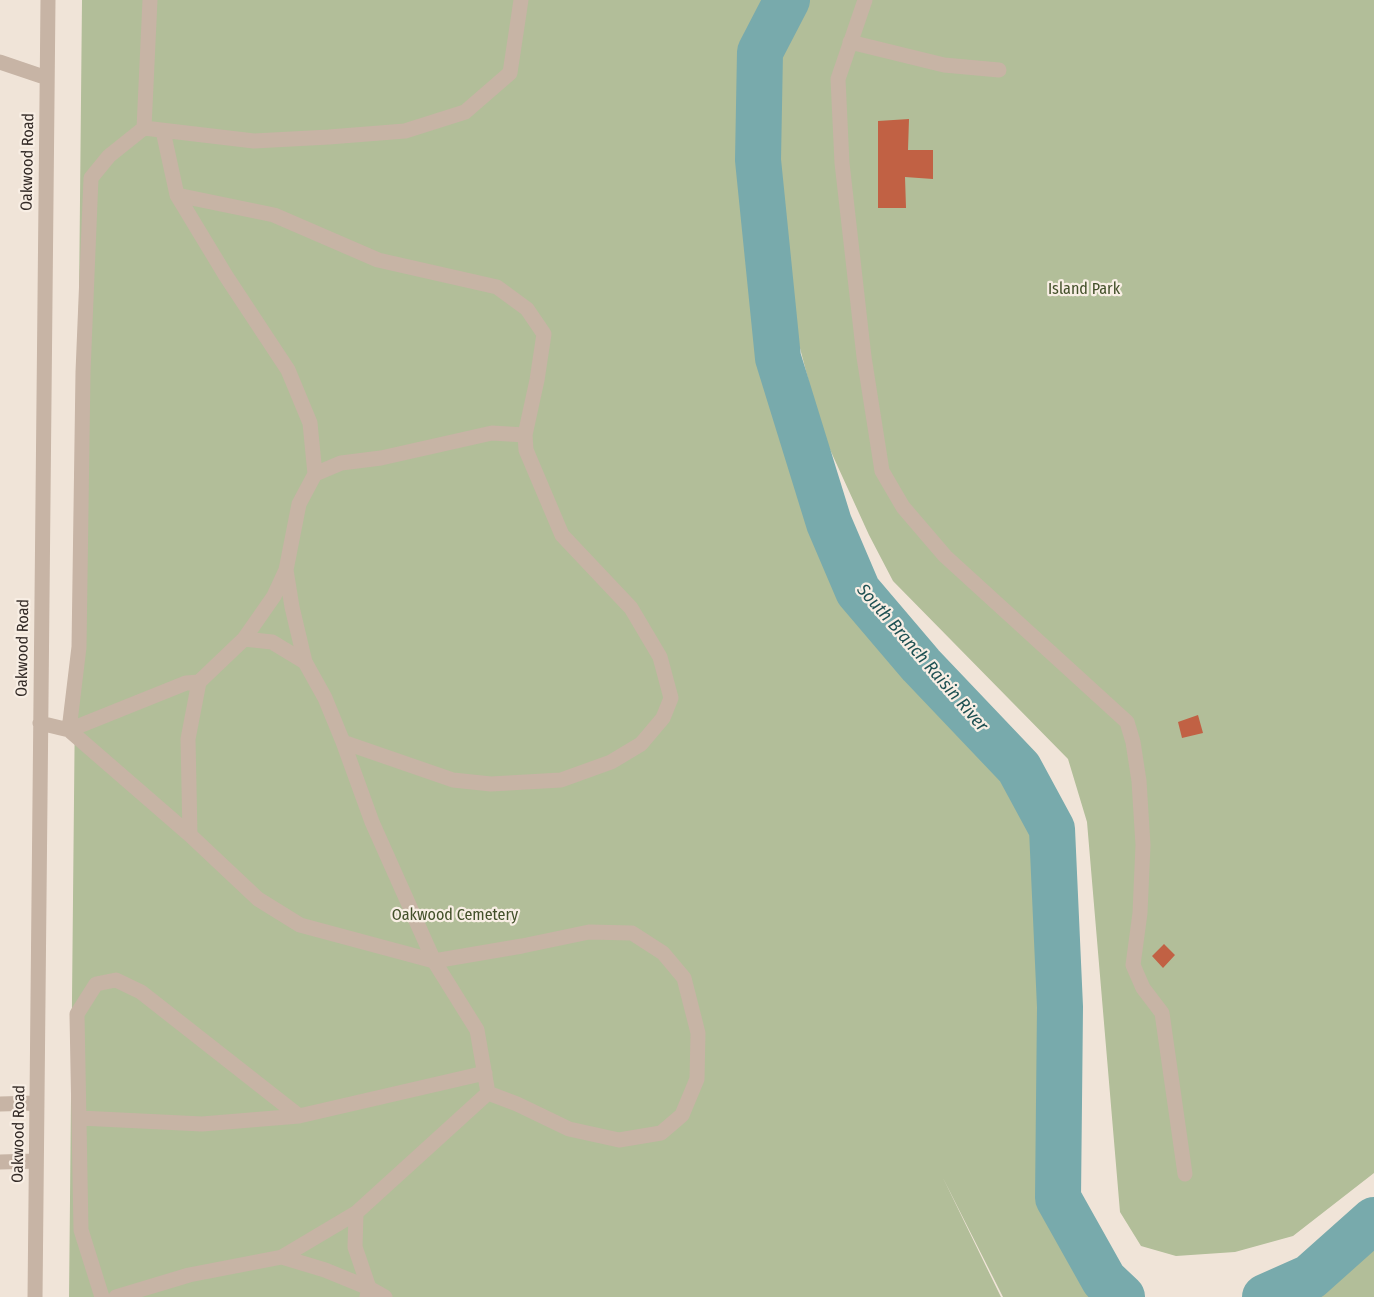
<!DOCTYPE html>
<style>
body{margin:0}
canvas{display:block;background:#f0e4d8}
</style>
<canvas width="1374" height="1297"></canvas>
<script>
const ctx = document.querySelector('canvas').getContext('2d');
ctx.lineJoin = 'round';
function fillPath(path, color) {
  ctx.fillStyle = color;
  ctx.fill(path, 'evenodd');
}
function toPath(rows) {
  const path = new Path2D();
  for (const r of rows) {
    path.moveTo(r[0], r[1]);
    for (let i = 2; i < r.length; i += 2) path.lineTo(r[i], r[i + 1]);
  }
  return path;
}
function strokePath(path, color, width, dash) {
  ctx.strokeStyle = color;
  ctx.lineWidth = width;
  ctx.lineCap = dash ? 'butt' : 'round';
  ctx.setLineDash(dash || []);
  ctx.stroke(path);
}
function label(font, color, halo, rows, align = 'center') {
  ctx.font = font + ' "Fira Sans Condensed",sans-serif';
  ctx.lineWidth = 4.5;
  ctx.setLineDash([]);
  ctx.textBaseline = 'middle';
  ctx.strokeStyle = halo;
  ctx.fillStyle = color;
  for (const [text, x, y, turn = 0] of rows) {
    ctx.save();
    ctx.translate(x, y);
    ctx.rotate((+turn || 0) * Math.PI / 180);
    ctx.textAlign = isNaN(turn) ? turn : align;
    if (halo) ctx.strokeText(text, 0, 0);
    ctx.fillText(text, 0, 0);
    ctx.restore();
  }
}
const green = toPath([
 [82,0,787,0,760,53,758,160,778,358,829,523,858,591,1019,768,1052,829,1058,1198,1104,1280,1122,1297,1003,1297,943,1178,1001,1297,69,1297],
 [792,0,1374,0,1374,1173,1293,1236,1235,1252,1176,1256,1141,1246,1120,1212,1087,822,1068,759,893,581,869,535,822,432,780,272,766,148,768,54],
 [1374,1220,1374,1297,1265,1297,1310,1277]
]);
const river = toPath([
 [787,0,760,52,758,160,778,358,829,523,858,591,921,665,1019,768,1052,829,1060,1007,1058,1198,1104,1280,1122,1297],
 [1265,1297,1310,1277,1374,1220]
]);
const building = toPath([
 [909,119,908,150,933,150,933,179,905,177,906,208,878,208,878,121],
 [1198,715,1203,733,1182,738,1178,722],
 [1164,944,1175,955,1163,968,1152,956]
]);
const minor = toPath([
 [150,0,144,128,109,156,91,178,83,372,79,647,69,730,186,683,199,682,188,739,190,835],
 [865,0,838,79,842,163,864,357,882,471,903,507,945,556,1127,722,1133,742,1139,781,1143,845,1140,913,1133,965,1143,988,1162,1013,1185,1174],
 [850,42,944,65,999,70],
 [0,62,47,78],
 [144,128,254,141,329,137,405,131,465,112,510,73,521,0],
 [163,131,177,195,226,276,288,370,310,423,315,474],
 [177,195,274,215,378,260,497,287,527,309,544,334,537,380,525,435],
 [286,570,292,607,305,662],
 [244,639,274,596,286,570,299,504,315,474,341,463,381,458,492,433,525,435,526,450,562,535,631,608,660,657,671,698,663,718,641,744,611,762,561,780,491,784,453,780,343,742],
 [199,682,244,639,272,642,305,662,325,698,343,742,372,822,434,961,477,1030,488,1093,356,1213],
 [40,723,69,730,190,835,258,899,300,925,434,961,522,946,589,932,632,933,663,953,684,978,698,1033,697,1079,682,1115,661,1133,619,1140,569,1129,517,1104,488,1093],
 [0,1104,37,1103],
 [80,1118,202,1124,299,1116,485,1073],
 [0,1162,36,1161],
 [282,1257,325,1270,369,1288,385,1297],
 [35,1297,48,0],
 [102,1297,81,1230,77,1014,96,984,116,980,141,992,299,1116],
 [116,1297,189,1275,282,1257,356,1213,355,1247,369,1288,367,1297]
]);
const streetNames = [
 ["Oakwood Road",28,162,-89],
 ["Oakwood Road",23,648,-89],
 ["Oakwood Road",19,1134,-89]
];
const parkNames = [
 ["Island Park",1084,290],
 ["Oakwood Cemetery",455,916]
];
const waterNames = [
 ["South Branch Raisin River",922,658,49]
];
fillPath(green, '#b2be99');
strokePath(river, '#78aaac', 46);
fillPath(building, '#c16144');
strokePath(minor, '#c7b4a5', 15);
label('16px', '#332a26', '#f8eee4', streetNames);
label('16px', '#43502a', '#f8eee4', parkNames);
label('italic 18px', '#1d5052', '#f8eee4', waterNames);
</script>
